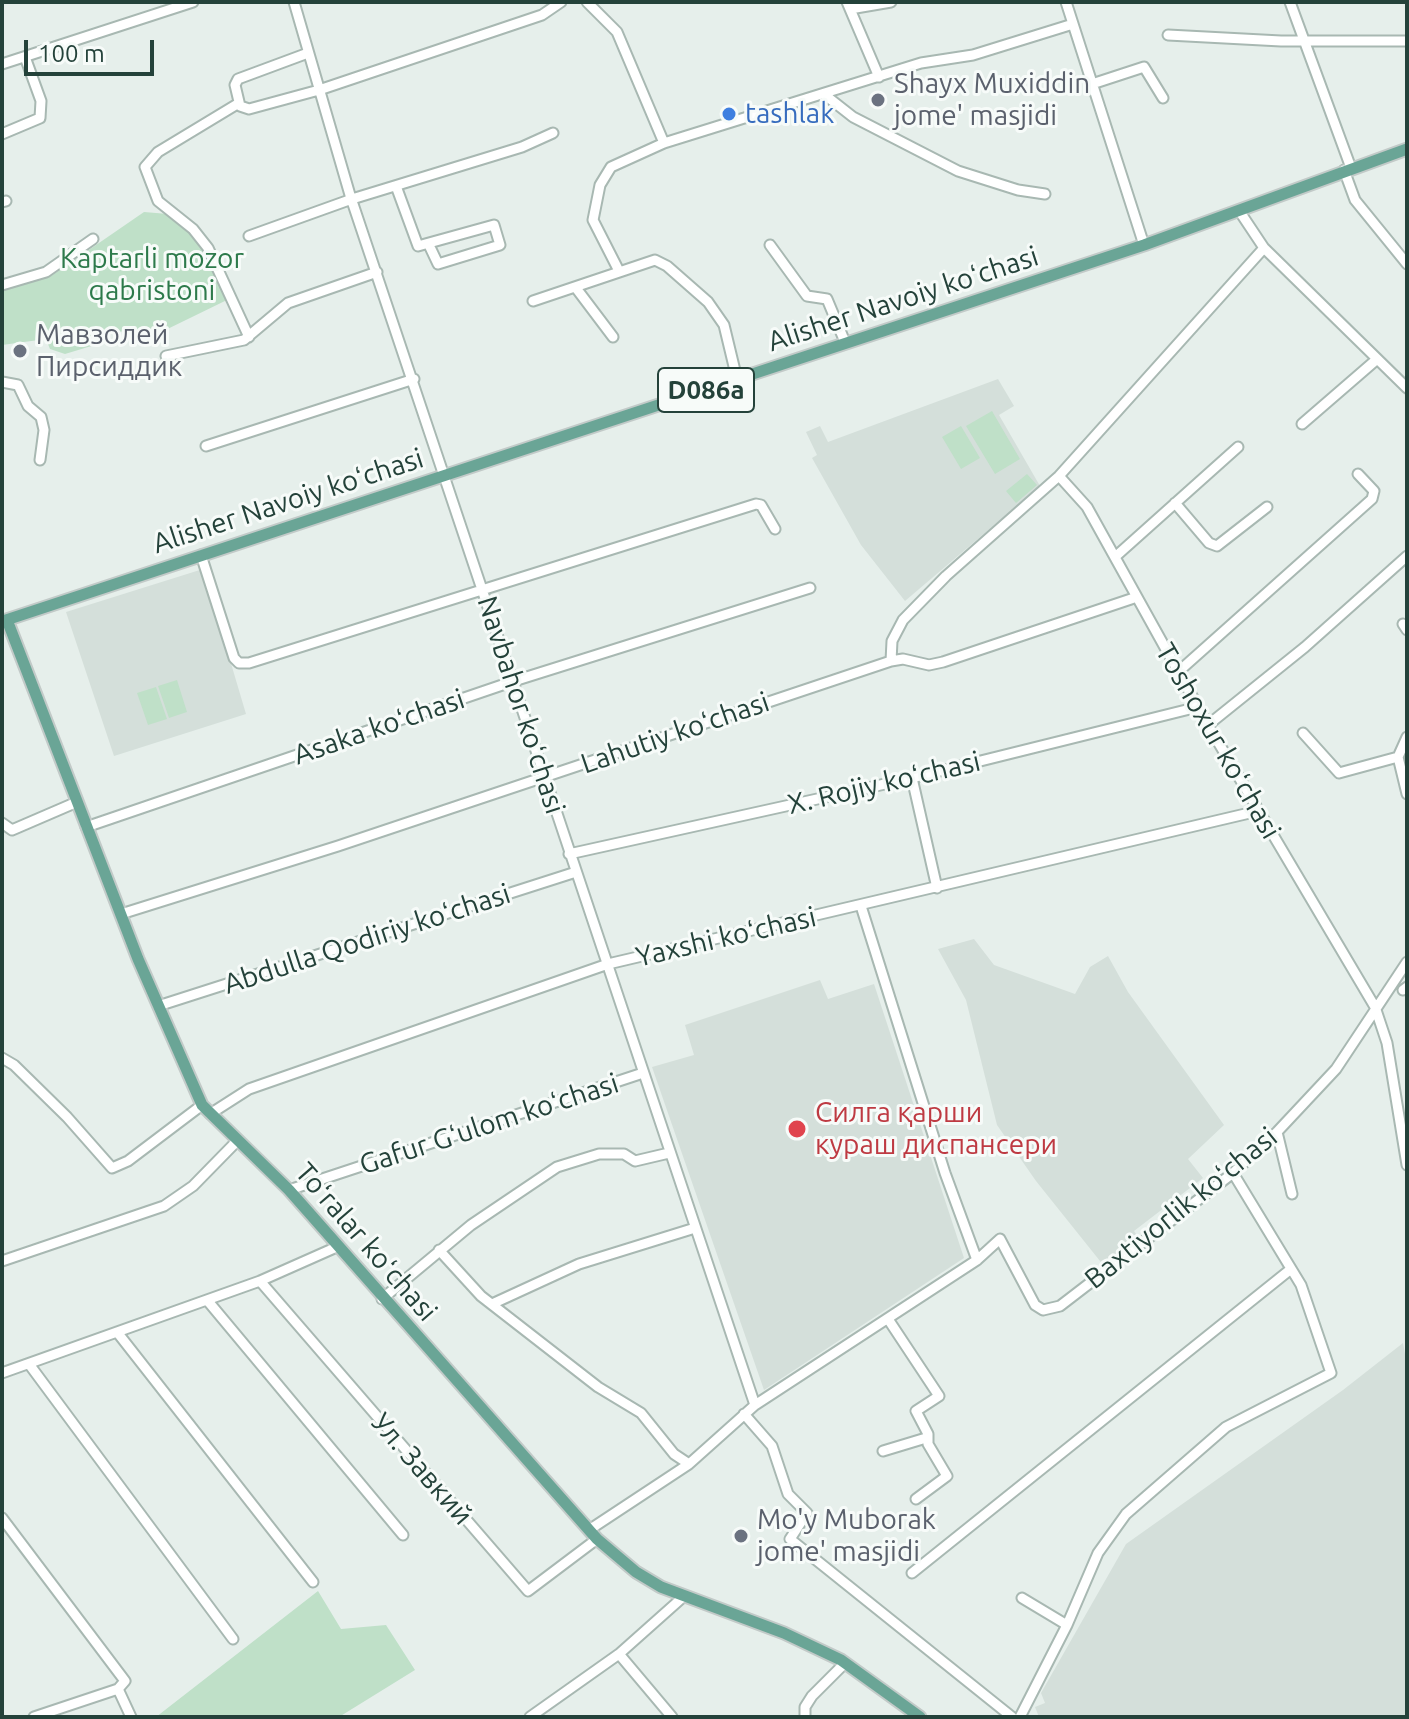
<!DOCTYPE html>
<meta charset="utf-8">
<style>
body{margin:0}
#map{position:relative;width:1409px;height:1719px;overflow:hidden;background:#e6efeb;font-family:Ubuntu,sans-serif}
canvas{display:block}
.frame{position:absolute;inset:0;border:4px solid #24423a;pointer-events:none}
.scale{position:absolute;left:24px;top:40px;width:130px;height:36px;box-sizing:border-box;border:4px solid #24423a;border-top:0;padding-left:10px;font-size:24px;line-height:28px;white-space:nowrap;color:#24423a;-webkit-text-stroke:6px #f7fbf9;paint-order:stroke}
</style>
<div id="map">
<canvas width="1409" height="1719"></canvas>
<div class="frame"></div>
<div class="scale">100 m</div>
</div>
<script>
const ctx = document.querySelector('canvas').getContext('2d');
ctx.lineJoin = 'round';
function fillPath(path, color) {
  ctx.fillStyle = color;
  ctx.fill(path, 'evenodd');
}
function toPath(rows) {
  const path = new Path2D();
  for (const r of rows) {
    path.moveTo(r[0], r[1]);
    for (let i = 2; i < r.length; i += 2) path.lineTo(r[i], r[i + 1]);
  }
  return path;
}
function strokePath(path, color, width, dash) {
  ctx.strokeStyle = color;
  ctx.lineWidth = width;
  ctx.lineCap = dash ? 'butt' : 'round';
  ctx.setLineDash(dash || []);
  ctx.stroke(path);
}
function label(font, color, halo, rows, align = 'center') {
  ctx.font = font + ' Ubuntu,sans-serif';
  ctx.lineWidth = 6;
  ctx.setLineDash([]);
  ctx.textBaseline = 'middle';
  ctx.strokeStyle = halo;
  ctx.fillStyle = color;
  for (const [text, x, y, turn = 0] of rows) {
    ctx.save();
    ctx.translate(x, y);
    ctx.rotate((+turn || 0) * Math.PI / 180);
    ctx.textAlign = isNaN(turn) ? turn : align;
    if (halo) ctx.strokeText(text, 0, 0);
    ctx.fillText(text, 0, 0);
    ctx.restore();
  }
}
const built = toPath([
 [998,379,1014,406,999,415,1040,486,905,601,861,545,812,458,817,455,806,432,820,426,828,442],
 [203,569,246,714,114,756,66,612],
 [974,939,994,965,1075,994,1090,967,1108,956,1128,992,1224,1125,1188,1159,1203,1178,1134,1231,1140,1240,1104,1266,1036,1181,997,1125,966,1000,938,949],
 [820,980,828,999,874,984,964,1258,764,1390,652,1067,694,1055,685,1025],
 [1403,1343,1407,1365,1407,1717,1039,1717,1035,1707,1045,1703,1041,1693,1126,1544,1343,1390]
]);
const green = toPath([
 [144,212,168,214,185,226,199,240,229,299,149,338,144,332,128,330,99,337,98,344,65,354,50,349,46,339,2,345,2,291,51,276],
 [992,411,1020,459,995,474,966,426],
 [961,426,980,458,961,469,942,437],
 [1027,474,1037,485,1016,503,1006,491],
 [177,680,187,712,169,718,158,686],
 [156,687,167,719,148,725,137,693],
 [318,1591,341,1629,386,1625,415,1670,339,1717,156,1717]
]);
const minor = toPath([
 [294,2,350,195,755,1405],
 [587,2,617,32,664,143],
 [847,2,879,77],
 [1066,2,1144,245],
 [1290,2,1351,168],
 [850,9,891,2],
 [1168,35,1281,41,1407,41],
 [308,53,238,79,235,85,240,106,249,109,319,90,542,15,561,2],
 [2,64,193,2],
 [1092,84,1144,67,1163,98],
 [825,95,853,117,958,171,1018,190,1045,194],
 [239,103,158,152,145,167,158,201,193,229,208,248,249,337],
 [2,134,40,118,41,101,25,57],
 [1344,170,1355,200,1407,264],
 [396,186,418,246,494,225,500,245,438,264,429,245],
 [2,202,6,201],
 [1240,212,1264,248,1407,388],
 [249,236,352,199,522,147,553,133],
 [770,245,807,296,827,299,845,342],
 [619,271,593,220,600,185,611,167,664,143,921,63,973,55,1073,24],
 [2,285,46,272,93,239],
 [576,288,613,337],
 [533,301,655,260,667,266,708,302,724,325,737,379],
 [166,356,244,340,288,303,377,272],
 [2,382,18,385,28,406,41,417,44,430,40,460],
 [1302,424,1376,360],
 [206,446,414,379],
 [1059,476,1087,507,1208,725,1375,1007,1387,1043,1407,1165],
 [1175,503,1209,543,1217,546,1267,507],
 [201,555,234,658,239,663,249,663,756,504,761,505,775,529],
 [1115,557,1238,447],
 [1403,624,1407,630],
 [891,661,892,641,903,620,946,576,1059,476,1264,248],
 [1178,672,1372,499,1374,491,1358,474],
 [1208,725,1305,647,1407,556],
 [1303,733,1339,773,1398,757],
 [1407,737,1398,757,1407,794],
 [912,778,937,888],
 [2,823,12,830,77,802],
 [86,827,514,681,810,588],
 [569,854,912,778,1198,707],
 [861,906,945,1173,977,1260],
 [121,914,338,846,891,661,903,659,929,665,943,662,1137,597],
 [1403,990,1407,987],
 [158,1006,576,872],
 [2,1058,14,1065,67,1117,112,1168,128,1161,202,1105],
 [210,1114,249,1089,608,964,1258,811],
 [1277,1132,1292,1194],
 [289,1190,643,1073],
 [439,1250,481,1296,598,1387,641,1413,674,1454,689,1464],
 [2,1261,164,1206,193,1186,238,1140],
 [260,1281,528,1591,597,1539],
 [382,1299,471,1225,557,1167,599,1154,624,1154,635,1161,669,1153],
 [207,1300,403,1535],
 [492,1304,579,1264,695,1228],
 [888,1319,939,1396,916,1411,928,1434,928,1444,947,1476,916,1499],
 [117,1332,313,1582],
 [29,1364,233,1639],
 [2,1373,260,1281,339,1246],
 [744,1414,772,1446,788,1494,807,1513,790,1539,1012,1717],
 [883,1451,926,1438],
 [2,1518,125,1681,118,1689],
 [589,1530,689,1464,755,1405,977,1260,1000,1239,1035,1305,1043,1310,1060,1306,1233,1173,1277,1132,1336,1069,1407,962],
 [912,1573,1291,1269],
 [1022,1598,1067,1625],
 [118,1689,131,1717],
 [34,1717,118,1689],
 [530,1717,619,1654],
 [672,1717,619,1654,683,1597],
 [805,1717,805,1707,812,1696,845,1663],
 [1020,1717,1067,1625,1098,1553,1126,1514,1226,1427,1331,1373,1301,1285,1233,1173]
]);
const major = toPath([
 [7,620,138,959,202,1105,289,1190,597,1539,636,1572,661,1587,784,1633,841,1660,920,1717],
 [3,621,1144,245,1407,149]
]);
const markers = [
 [878,100,8,"#6b7280"],
 [729,114,8,"#3f7fe0"],
 [20,351,8,"#6b7280"],
 [797,1129,10,"#e0444e"],
 [741,1536,8,"#6b7280"]
];
const shields = [
 [706,390,96]
];
const shieldNames = [
 ["D086a",706,390]
];
const worshipNames = [
 ["Shayx Muxiddin",894,84],
 ["jome' masjidi",894,116],
 ["Мавзолей",36,335],
 ["Пирсиддик",36,367],
 ["Mo'y Muborak",757,1520],
 ["jome' masjidi",757,1552]
];
const shopNames = [
 ["tashlak",745,114]
];
const parkNames = [
 ["Kaptarli mozor",152,259],
 ["qabristoni",152,291]
];
const streetNames = [
 ["Alisher Navoiy koʻchasi",903,299,-18],
 ["Alisher Navoiy koʻchasi",288,501,-18],
 ["Navbahor koʻchasi",521,705,72],
 ["Asaka koʻchasi",379,727,-19],
 ["Lahutiy koʻchasi",675,733,-19],
 ["Toshoxur koʻchasi",1218,741,60],
 ["X. Rojiy koʻchasi",884,783,-13],
 ["Yaxshi koʻchasi",726,937,-13],
 ["Abdulla Qodiriy koʻchasi",367,939,-18],
 ["Gafur Gʻulom koʻchasi",489,1124,-18],
 ["Baxtiyorlik koʻchasi",1181,1208,-39],
 ["Toʻralar koʻchasi",366,1242,49],
 ["Ул. Завкий",422,1469,49]
];
const healthNames = [
 ["Силга қарши",815,1113],
 ["кураш диспансери",815,1145]
];
fillPath(built, '#d4dfda');
fillPath(green, '#bfe0c8');
strokePath(minor, '#a8b8b2', 13);
strokePath(major, '#c2cac8', 15);
strokePath(minor, '#fff', 9);
strokePath(major, '#6aa596', 11);
for (const [x, y, r, color] of markers) {
  const dot = new Path2D();
  dot.arc(x, y, r, 0, 2 * Math.PI);
  ctx.fillStyle = color;
  ctx.fill(dot);
  strokePath(dot, '#f7fbf9', 3);
}
for (const [x, y, w] of shields) {
  const box = new Path2D();
  box.roundRect(x - w / 2, y - 22, w, 44, 6);
  ctx.fillStyle = '#f7fbf9';
  ctx.fill(box);
  strokePath(box, '#24423a', 2);
}
label('bold 26px', '#24423a', null, shieldNames);
label('28px', '#5b616d', '#f7fbf9', worshipNames, 'left');
label('28px', '#366cbe', '#f7fbf9', shopNames, 'left');
label('28px', '#2d7a4b', '#f7fbf9', parkNames);
label('28px', '#24423a', '#f7fbf9', streetNames);
label('28px', '#be3a42', '#f7fbf9', healthNames, 'left');
</script>
